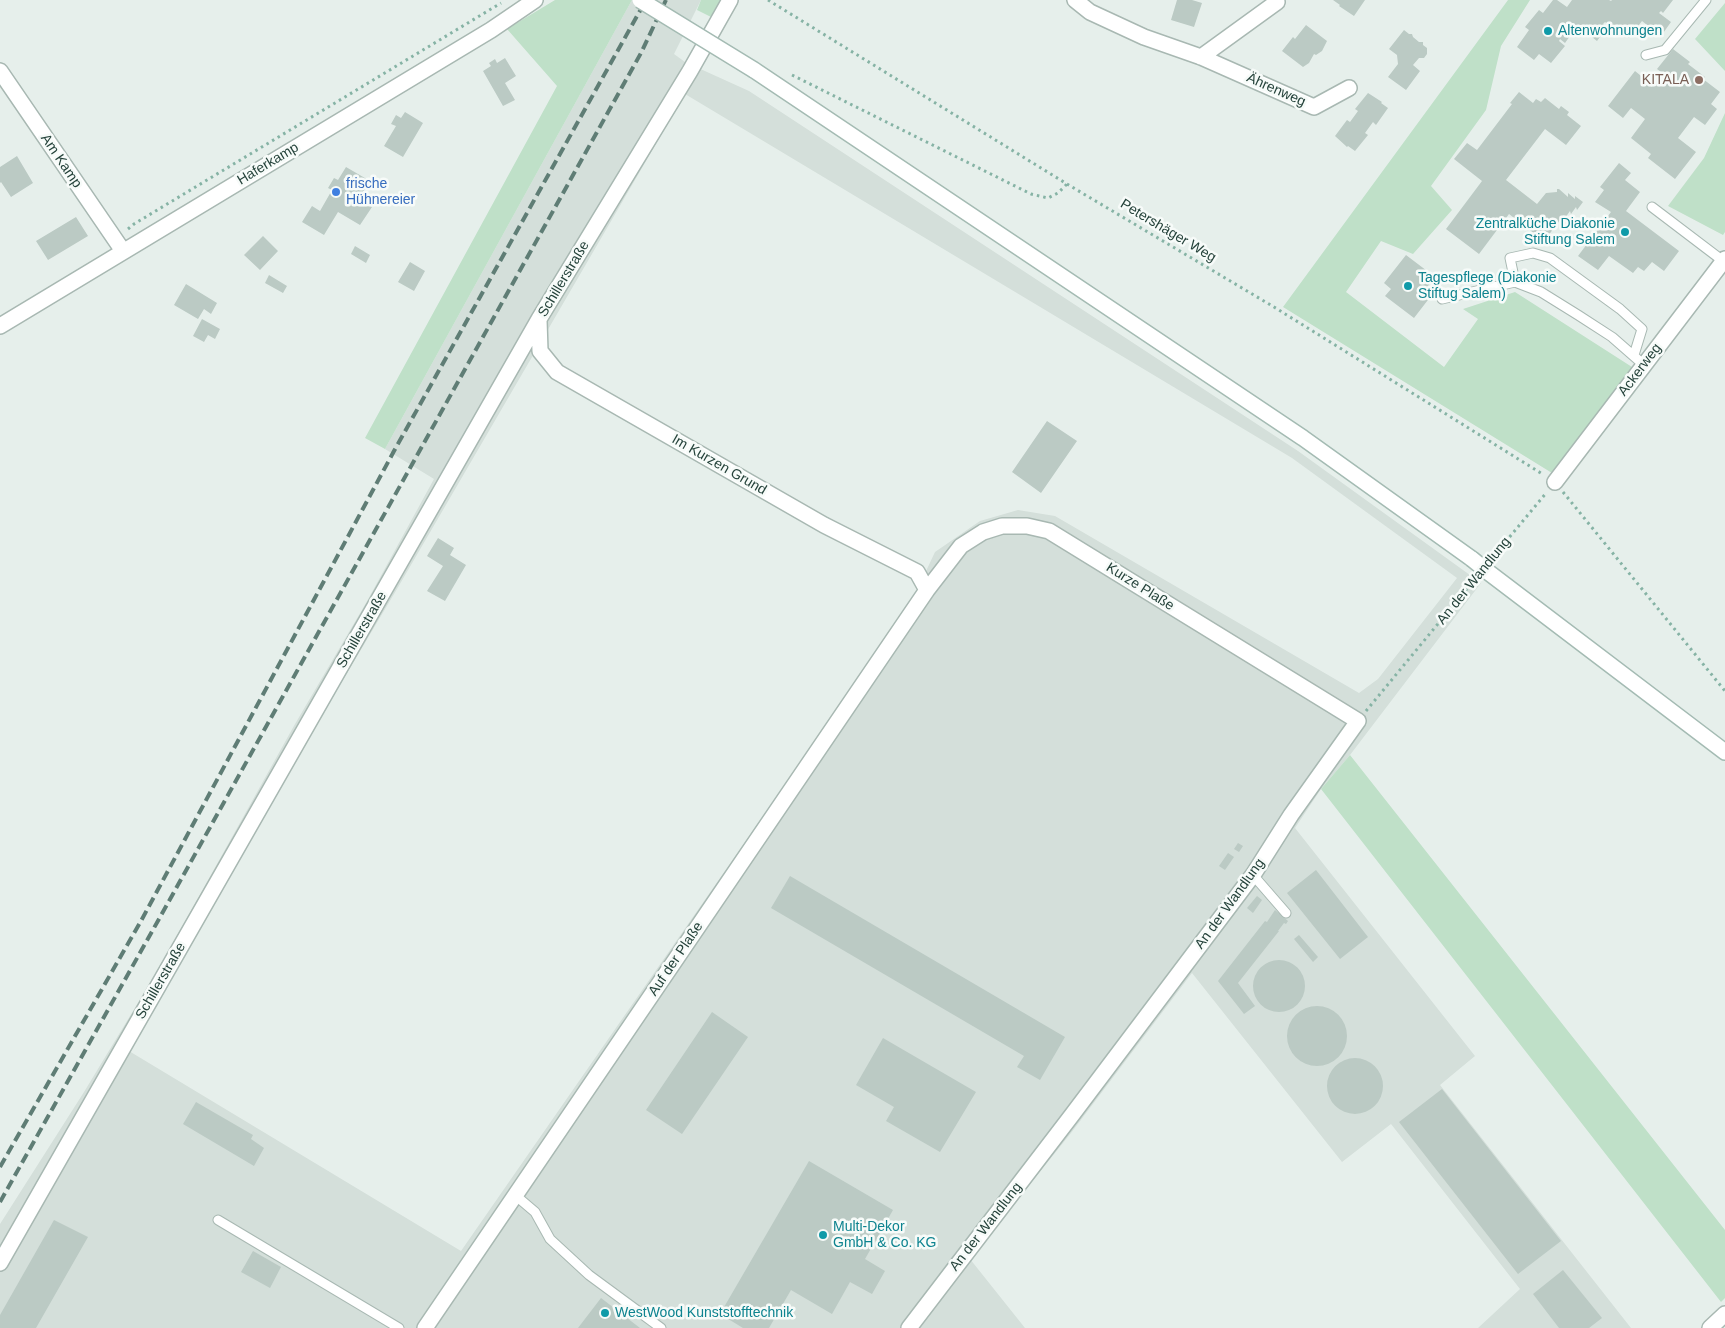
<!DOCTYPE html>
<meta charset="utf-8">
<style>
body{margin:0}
canvas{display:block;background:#e6efeb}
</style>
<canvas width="1725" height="1328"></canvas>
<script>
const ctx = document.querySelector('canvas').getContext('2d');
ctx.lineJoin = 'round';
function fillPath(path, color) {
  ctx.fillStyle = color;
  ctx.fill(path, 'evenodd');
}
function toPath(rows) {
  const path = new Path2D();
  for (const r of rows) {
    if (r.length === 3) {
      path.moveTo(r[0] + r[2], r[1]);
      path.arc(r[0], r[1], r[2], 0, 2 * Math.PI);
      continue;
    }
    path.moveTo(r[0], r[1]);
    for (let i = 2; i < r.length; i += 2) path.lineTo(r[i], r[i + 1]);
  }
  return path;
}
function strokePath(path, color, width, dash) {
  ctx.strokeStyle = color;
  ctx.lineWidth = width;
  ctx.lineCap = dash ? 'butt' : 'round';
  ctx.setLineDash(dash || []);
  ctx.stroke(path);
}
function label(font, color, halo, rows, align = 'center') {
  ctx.font = font + ' Helvetica,sans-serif';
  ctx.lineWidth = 5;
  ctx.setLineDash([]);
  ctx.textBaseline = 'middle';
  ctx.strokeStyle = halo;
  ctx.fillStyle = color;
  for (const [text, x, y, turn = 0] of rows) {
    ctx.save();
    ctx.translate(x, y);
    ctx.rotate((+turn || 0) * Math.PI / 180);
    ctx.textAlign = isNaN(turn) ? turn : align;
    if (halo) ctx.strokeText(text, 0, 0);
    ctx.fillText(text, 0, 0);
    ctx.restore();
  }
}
const built = toPath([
 [632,0,701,0,674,54,685,62,749,91,1298,451,1481,583,1350,755,1321,789,1295,828,1475,1056,1440,1085,1631,1328,1478,1328,1520,1289,1391,1124,1342,1162,1192,973,1071,1133,970,1259,1025,1328,0,1328,0,1224,84,1092,159,968,295,724,366,603,434,479,385,449],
 [685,94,1292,458,1457,578,1378,679,1359,693,1055,516,1018,510,980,521,935,552,911,603,461,1251,124,1048,397,589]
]);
const green = toPath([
 [555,0,632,0,385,449,365,438,557,86,507,29],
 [701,0,723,0,713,18,697,10],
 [1508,0,1530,0,1501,46,1486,110,1431,186,1452,210,1413,254,1381,241,1346,292,1444,367,1478,319,1463,309,1515,292,1632,367,1552,473,1283,307],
 [1725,3,1725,71,1695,39],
 [1725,113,1725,232,1723,235,1668,206,1704,158],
 [1350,755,1725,1230,1725,1298,1721,1302,1321,789]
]);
const building = toPath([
 [1177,0,1192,0,1202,3,1194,27,1171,20],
 [1333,0,1365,0,1354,16,1339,6,1340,5],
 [1553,0,1557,0,1567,7,1572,0,1609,0,1611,1,1612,0,1673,0,1663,13,1661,11,1659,13,1671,22,1661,36,1642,21,1629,38,1617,28,1616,30,1605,22,1603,24,1607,27,1597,41,1582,29,1576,36,1568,30,1566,32,1570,36,1565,43,1560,39,1559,41,1565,46,1551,63,1539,54,1534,60,1517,47,1529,30,1525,27,1539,10,1543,13],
 [1306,25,1327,41,1322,51,1316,55,1314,54,1309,63,1303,67,1282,51,1293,37,1295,39],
 [1404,30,1409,34,1412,34,1413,37,1419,42,1423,42,1423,45,1427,48,1427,54,1424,58,1419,58,1413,65,1420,71,1406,90,1388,77,1398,64,1397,55,1389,49],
 [1673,49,1690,62,1688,64,1705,77,1703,79,1720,92,1711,104,1717,109,1705,125,1694,117,1678,138,1696,152,1675,179,1648,158,1651,154,1631,138,1645,119,1631,108,1623,118,1608,106,1635,71,1651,84,1661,72,1657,69],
 [505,58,516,76,505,83,515,100,503,106,483,71,491,66,489,63,495,59,497,63],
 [1519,92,1533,103,1536,99,1541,102,1545,98,1559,109,1561,106,1569,112,1567,115,1581,126,1566,145,1545,129,1506,180,1537,204,1546,193,1557,192,1557,189,1559,189,1568,197,1568,193,1575,199,1575,196,1583,202,1577,210,1576,207,1571,214,1570,211,1565,218,1564,215,1544,241,1509,214,1479,254,1446,229,1482,181,1454,159,1467,143,1477,150,1512,104,1510,103],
 [1368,93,1382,102,1381,103,1388,108,1376,125,1373,122,1365,133,1368,135,1355,151,1348,146,1347,147,1335,136,1347,120,1350,122,1358,111,1355,109],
 [405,112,423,123,403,157,384,146,396,126,391,124,396,115,401,118],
 [17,156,33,183,11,197,1,182,0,183,0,167],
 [1619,163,1631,173,1625,180,1640,192,1626,211,1679,251,1664,271,1652,262,1644,271,1638,267,1633,273,1609,256,1598,270,1578,256,1611,212,1595,202,1604,190,1600,187],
 [346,167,370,181,359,199,372,207,360,225,338,212,324,235,302,222,312,206,320,211,332,190,328,188,334,178,338,180],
 [76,217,88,236,48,260,36,241],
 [263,236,278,251,260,270,244,255],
 [355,246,370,255,366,263,351,254],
 [1406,255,1435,277,1424,291,1431,296,1414,318,1385,296,1391,289,1384,283],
 [410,262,425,271,414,291,398,282],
 [269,275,287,286,283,293,265,283],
 [186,284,217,303,211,314,204,309,198,319,174,305],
 [202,319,220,329,215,339,208,335,204,342,193,336],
 [1047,421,1077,441,1041,493,1012,472],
 [438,538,454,548,450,555,466,565,445,601,427,591,443,566,427,556],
 [1238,843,1243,846,1239,852,1234,849],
 [1228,853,1234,857,1225,870,1219,866],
 [1316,870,1368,937,1340,959,1287,893],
 [790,876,1065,1037,1040,1080,1017,1067,1024,1056,771,908],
 [1257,896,1262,900,1253,913,1247,908],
 [1275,910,1288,921,1286,924,1284,923,1278,931,1279,931,1238,983,1255,1006,1244,1014,1218,981,1265,921,1267,922],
 [1299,935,1318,957,1313,962,1294,939],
 [1279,986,26],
 [1317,1036,30],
 [712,1012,748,1037,682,1134,646,1110],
 [883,1038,976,1092,940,1152,886,1121,894,1107,856,1085],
 [1355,1086,28],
 [1442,1089,1561,1241,1518,1274,1399,1122],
 [196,1102,253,1135,251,1139,264,1148,254,1166,183,1124],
 [809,1161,893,1210,865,1259,885,1271,872,1294,850,1282,832,1314,791,1290,769,1328,743,1328,720,1314],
 [54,1220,88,1237,36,1328,0,1328,0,1315],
 [253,1251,281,1267,270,1288,241,1272],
 [1563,1270,1602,1318,1589,1328,1559,1328,1533,1294],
 [601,1298,640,1328,578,1328]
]);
const path = toPath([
 [768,0,1067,184,1274,307,1544,475],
 [792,75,1031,194,1048,198,1058,193,1067,184],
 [128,229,134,224,501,3],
 [1563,492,1725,691],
 [1493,557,1547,492],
 [1366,711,1475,579]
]);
const service = toPath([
 [1646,55,1665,50,1706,0],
 [1652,207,1723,261],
 [1515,282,1510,258,1533,253,1550,258,1620,309,1642,329,1634,355],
 [1442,299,1515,282,1541,292,1578,315,1612,337,1644,365],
 [1253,875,1286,913],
 [515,1195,535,1212,550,1239,589,1275,661,1328],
 [218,1220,399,1328]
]);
const minor = toPath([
 [1075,0,1090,12,1144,37,1201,57,1314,107,1349,88],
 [1201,57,1277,2],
 [0,71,123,251],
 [539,320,540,351,557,372,824,525,917,572,927,590],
 [1555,482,1725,259],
 [0,1263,539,319,690,71,730,0],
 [425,1328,927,590,961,546,983,532,1002,526,1027,526,1049,531,1358,721,1291,815,1253,875,1072,1115,909,1328],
 [1710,1328,1725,1314]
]);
const tertiary = toPath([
 [0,326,491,30,535,0]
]);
const secondary = toPath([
 [754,70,1303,438,1472,559],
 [1488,572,1725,752]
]);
const rail = toPath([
 [0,1167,141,921,394,451,646,0],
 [0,1202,159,919,641,53,666,0]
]);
const secondaryBridge = toPath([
 [640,0,754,70],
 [1472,559,1488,572]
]);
const markers = [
 [1548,31,5,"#0f9aa8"],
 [1699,80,5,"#8d6e63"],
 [336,192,5,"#3f7fe0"],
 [1625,232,5,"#0f9aa8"],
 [1408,286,5,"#0f9aa8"],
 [823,1235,5,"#0f9aa8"],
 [605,1313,5,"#0f9aa8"]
];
const cultureNames = [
 ["Altenwohnungen",1558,31],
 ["Zentralküche Diakonie",1615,224,"right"],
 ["Stiftung Salem",1615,240,"right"],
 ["Tagespflege (Diakonie",1418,278],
 ["Stiftug Salem)",1418,294],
 ["Multi-Dekor",833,1227],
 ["GmbH & Co. KG",833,1243],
 ["WestWood Kunststofftechnik",615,1313]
];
const educationNames = [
 ["KITALA",1689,80]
];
const streetNames = [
 ["Ährenweg",1276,90,24],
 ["Am Kamp",61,161,56],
 ["Haferkamp",268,164,-31],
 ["Petershäger Weg",1168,231,31],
 ["Schillerstraße",564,279,-59],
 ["Ackerweg",1640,370,-53],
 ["Im Kurzen Grund",719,465,30],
 ["An der Wandlung",1474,581,-51],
 ["Kurze Plaße",1140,587,32],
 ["Schillerstraße",362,630,-60],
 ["An der Wandlung",1230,904,-54],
 ["Auf der Plaße",676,959,-56],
 ["Schillerstraße",161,981,-60],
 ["An der Wandlung",986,1227,-52]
];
const shopNames = [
 ["frische",346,184],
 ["Hühnereier",346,200]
];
fillPath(built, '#d4dfda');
fillPath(green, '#bfe0c8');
fillPath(building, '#bbcac4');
strokePath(service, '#a8b8b2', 11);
strokePath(minor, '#a8b8b2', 18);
strokePath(tertiary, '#a8b8b2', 18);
strokePath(secondary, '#a4bbb3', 18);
strokePath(path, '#86b3a5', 3, [2.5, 4]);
strokePath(service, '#fff', 9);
strokePath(minor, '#fff', 15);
strokePath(tertiary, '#fff', 15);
strokePath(secondary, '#fff', 15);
strokePath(rail, '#5f7d75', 4, [10, 5]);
strokePath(secondaryBridge, '#a4bbb3', 18, []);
strokePath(secondaryBridge, '#fff', 15);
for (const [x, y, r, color] of markers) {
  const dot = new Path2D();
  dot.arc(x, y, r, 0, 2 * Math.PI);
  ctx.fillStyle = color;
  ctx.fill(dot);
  strokePath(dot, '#f7fbf9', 2);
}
label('14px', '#0d838f', '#f7fbf9', cultureNames, 'left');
label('14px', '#785e54', '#f7fbf9', educationNames, 'right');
label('14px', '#24423a', '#f7fbf9', streetNames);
label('14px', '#366cbe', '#f7fbf9', shopNames, 'left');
</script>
